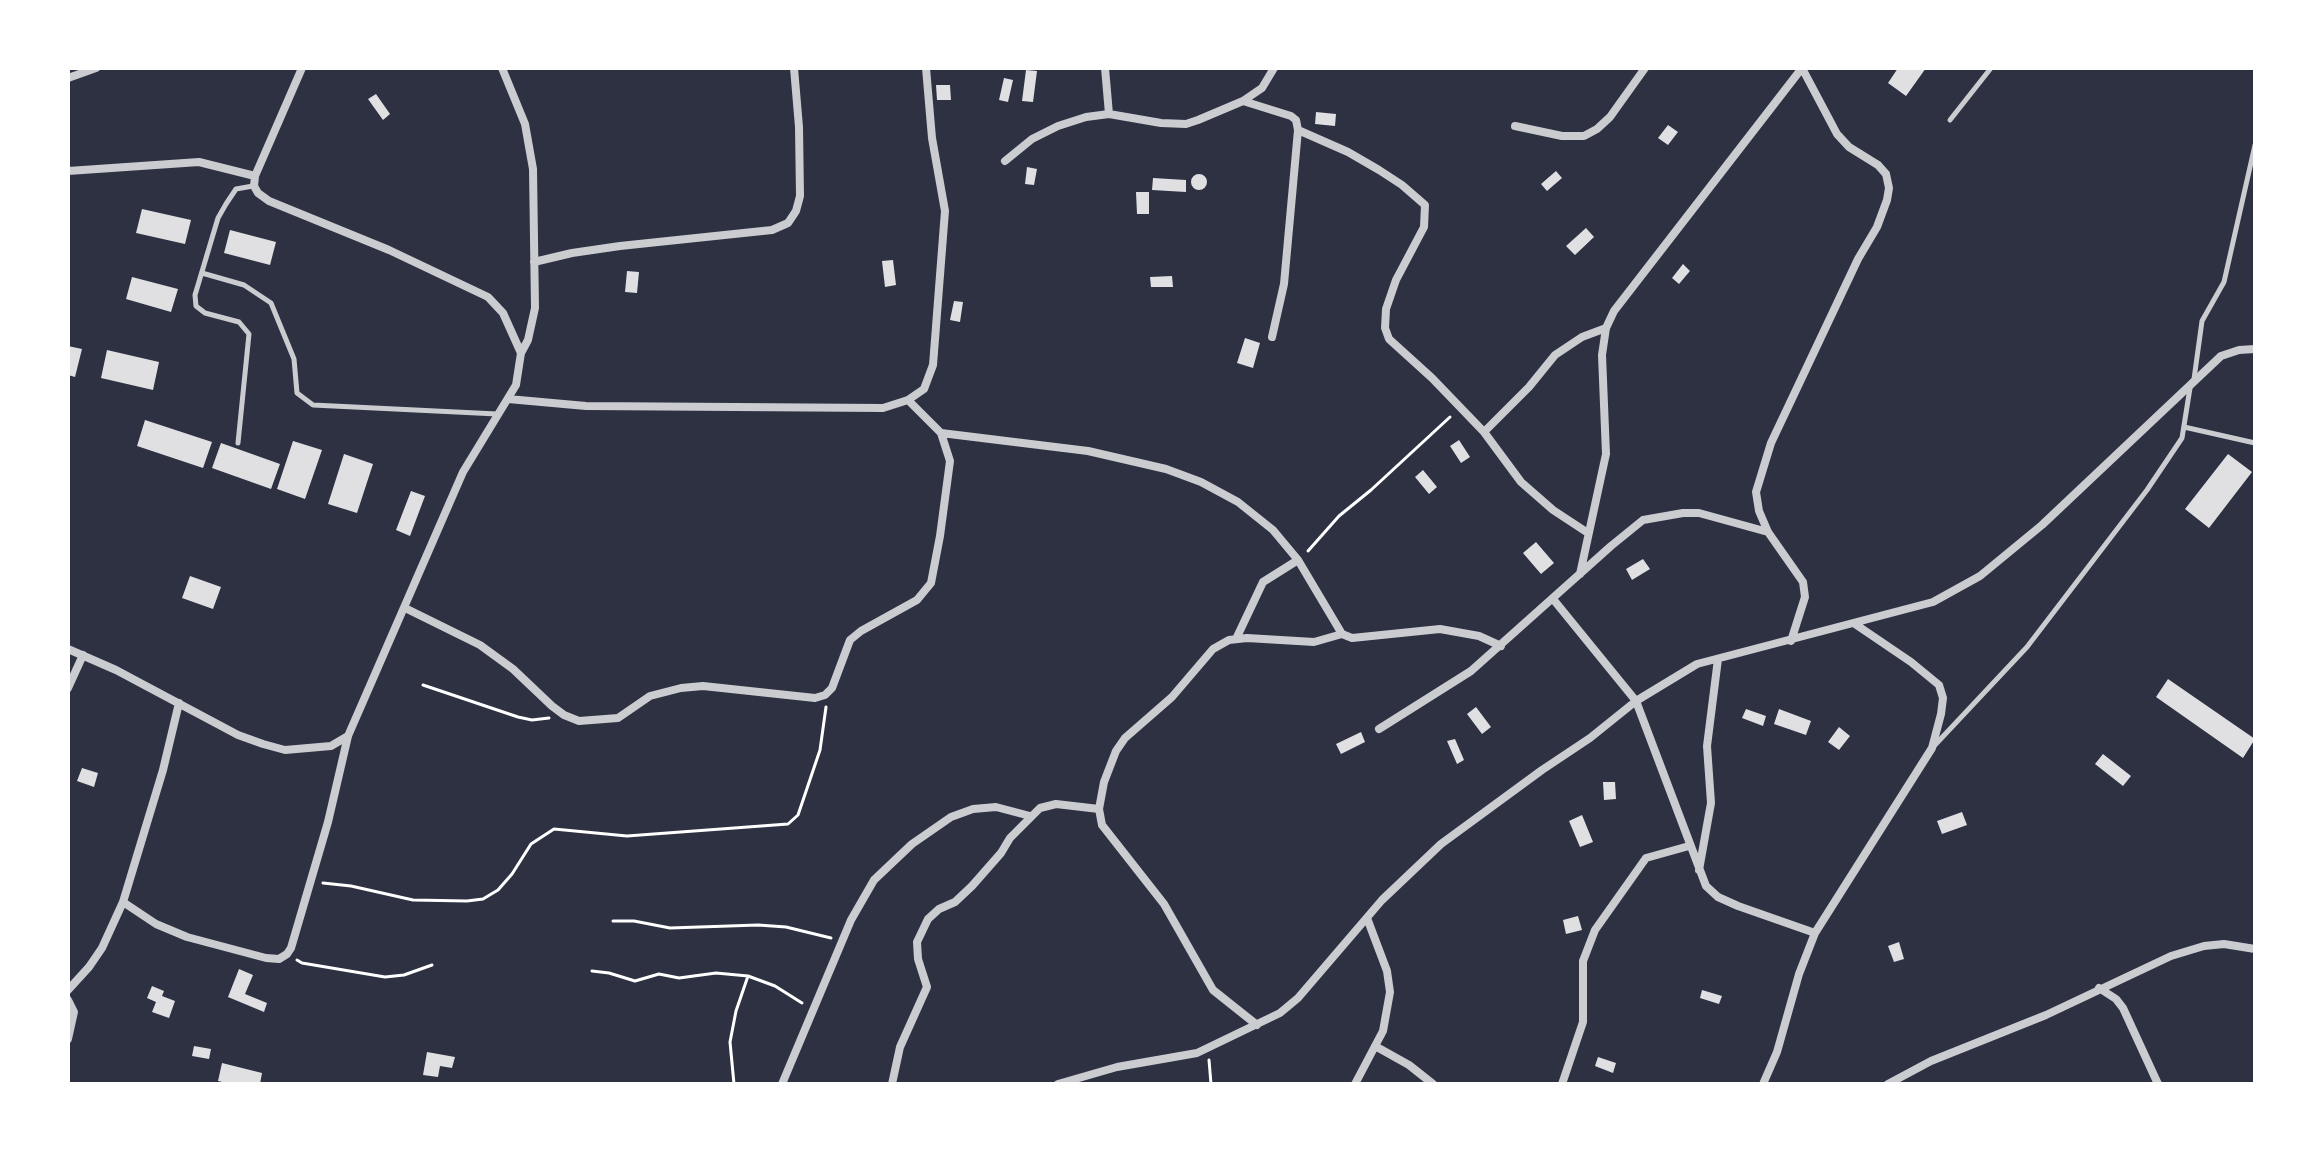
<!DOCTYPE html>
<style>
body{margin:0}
#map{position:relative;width:2323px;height:1152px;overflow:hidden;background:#2d3142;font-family:"Roboto Condensed",sans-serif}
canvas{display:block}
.frame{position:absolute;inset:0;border:70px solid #fff;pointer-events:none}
</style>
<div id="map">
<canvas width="2323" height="1152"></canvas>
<div class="frame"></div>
</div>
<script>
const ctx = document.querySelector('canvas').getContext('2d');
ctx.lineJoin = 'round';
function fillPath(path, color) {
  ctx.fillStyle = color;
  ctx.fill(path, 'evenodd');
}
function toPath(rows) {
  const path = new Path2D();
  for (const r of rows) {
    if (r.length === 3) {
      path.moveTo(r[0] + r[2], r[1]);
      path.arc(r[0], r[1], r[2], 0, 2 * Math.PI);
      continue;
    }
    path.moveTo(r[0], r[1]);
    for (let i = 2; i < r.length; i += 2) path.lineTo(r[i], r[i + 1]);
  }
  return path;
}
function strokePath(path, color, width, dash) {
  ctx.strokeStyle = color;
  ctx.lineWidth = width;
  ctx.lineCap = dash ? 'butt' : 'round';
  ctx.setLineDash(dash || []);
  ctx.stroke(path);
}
const building = toPath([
 [1898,68,1926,68,1906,96,1888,83],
 [1026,70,1037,71,1033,102,1022,101],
 [1004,78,1013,80,1008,102,999,100],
 [936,85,950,85,951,100,937,100],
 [376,94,390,114,383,120,368,99],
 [1316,112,1336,114,1335,126,1315,124],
 [1668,125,1678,132,1668,145,1658,138],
 [1027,167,1037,169,1034,185,1025,184],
 [1556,171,1562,178,1547,191,1541,184],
 [1199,182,8],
 [1153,178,1186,180,1186,192,1152,190],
 [1136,192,1149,192,1149,214,1137,214],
 [142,209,191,220,185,244,136,233],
 [1586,228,1594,237,1575,255,1566,246],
 [230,230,276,242,270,265,224,253],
 [893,260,896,285,885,287,882,261],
 [1683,264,1690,271,1679,284,1672,278],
 [627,271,639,272,637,293,625,292],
 [1172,276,1173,287,1151,287,1150,277],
 [132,277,178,289,171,312,126,299],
 [954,301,963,302,960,322,950,320],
 [1245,338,1260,343,1253,368,1237,363],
 [68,346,82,349,75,377,68,375],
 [107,350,159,362,153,390,101,378],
 [145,420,212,442,203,468,137,446],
 [1459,440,1470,457,1461,463,1450,446],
 [293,441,322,450,305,499,277,489],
 [221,443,280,464,271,489,212,468],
 [344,454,373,464,357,513,328,504],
 [2228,454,2252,472,2209,528,2185,509],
 [1423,470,1437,487,1429,494,1415,477],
 [411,491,425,496,410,536,396,530],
 [1536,542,1554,563,1541,574,1523,553],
 [1643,559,1650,569,1632,580,1626,569],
 [190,576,221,587,213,609,182,598],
 [2168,679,2255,739,2243,758,2156,697],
 [1476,707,1491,727,1482,734,1467,714],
 [1746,709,1766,716,1763,726,1742,718],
 [1779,709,1811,721,1806,735,1774,724],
 [1839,727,1850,736,1839,750,1828,742],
 [1361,732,1365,742,1341,754,1336,744],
 [1455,739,1464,760,1457,764,1447,741],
 [2103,754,2131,776,2123,786,2095,764],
 [82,768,98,773,94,787,77,781],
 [1603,782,1615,782,1616,799,1604,800],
 [1962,812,1967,825,1942,834,1937,821],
 [1582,815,1593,842,1580,847,1569,821],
 [1578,916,1582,930,1566,934,1563,920],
 [1899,942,1904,959,1894,962,1888,946],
 [239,969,253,975,245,994,267,1003,264,1012,228,997],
 [152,986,164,991,162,996,175,1001,169,1018,152,1012,156,1002,147,998],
 [1702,990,1722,996,1719,1004,1700,998],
 [194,1046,211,1049,209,1059,192,1056],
 [427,1052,455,1057,452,1068,440,1066,438,1077,423,1075],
 [1598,1057,1616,1063,1613,1073,1595,1066],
 [222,1063,262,1073,260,1084,231,1084,218,1081]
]);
const path = toPath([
 [1308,551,1339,516,1371,490,1450,417],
 [423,685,518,717,532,720,549,718],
 [323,883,351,886,413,900,467,901,483,899,498,890,512,874,531,844,554,829,627,836,788,824,798,815,820,750,826,707],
 [613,921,634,921,670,928,758,925,786,927,831,938],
 [297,960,302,963,385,977,404,975,432,965],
 [592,971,609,973,635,981,659,974,679,978,716,973,748,976,775,986,802,1003],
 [1209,1060,1211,1084],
 [734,1084,730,1042,736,1011,748,976]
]);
const service = toPath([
 [1950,120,1991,68],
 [202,273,244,285,271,303,294,359,297,393,313,405,497,414],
 [2194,379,2202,321,2224,282,2255,145],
 [2184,427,2255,443],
 [238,443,249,334,239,322,205,313,196,306,195,295,218,218,226,204,236,189,253,186],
 [1935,745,2027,647,2147,490,2182,438,2190,388]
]);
const minor = toPath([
 [502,68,525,124,533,169,535,308,528,340,521,353],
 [1105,68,1109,114],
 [68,78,96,68],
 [1243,101,1291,116,1296,120,1298,130,1284,284,1272,337],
 [1515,126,1562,136,1584,136,1597,129,1610,117,1645,68],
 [1298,130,1348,152,1379,170,1402,185,1425,205,1424,227,1396,280,1386,309,1385,328,1389,339,1432,378,1484,432,1521,482,1553,510,1588,533],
 [1005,161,1032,139,1058,126,1086,117,1109,114,1161,123,1186,124,1198,120,1243,101,1262,88,1274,68],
 [68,171,199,162,255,176],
 [534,262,572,253,620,246,772,230,788,223,796,211,800,196,799,127,794,68],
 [508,399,586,406,883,408,908,400,924,389,933,365,945,211,932,138,926,68],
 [1484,432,1529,387,1555,355,1582,337,1606,328],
 [941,433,1088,451,1166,469,1201,482,1238,502,1273,530,1298,560,1342,634,1352,638,1440,629,1479,636,1501,646],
 [1580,574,1606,454,1602,355,1606,328,1614,311,1802,68],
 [1553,599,1636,701,1706,886,1718,897,1738,906,1815,933],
 [405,608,480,645,513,669,552,706,564,715,579,721,618,718,650,696,681,688,703,686,815,698,825,695,832,688,850,640,861,631,917,600,931,583,940,536,950,461,941,433,908,400],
 [1236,639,1263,582,1298,560],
 [1791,641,1805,597,1803,582,1768,532,1759,511,1756,492,1771,443,1858,259,1877,227,1887,200,1889,188,1886,174,1878,165,1849,147,1837,134,1802,68],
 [68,649,116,670,238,735,263,744,285,750,331,746,348,736,463,472,516,385,521,353,503,313,488,297,389,250,269,201,258,193,254,186,255,176,302,68],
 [68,688,83,655],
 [1379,729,1471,671,1611,546,1643,520,1683,513,1699,513,1768,532],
 [1699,870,1711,803,1707,746,1718,659],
 [123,902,156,924,187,937,266,958,279,959,287,954,291,948,328,822,348,736],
 [2099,988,2116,999,2123,1008,2158,1084],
 [68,990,89,967,102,948,123,902,163,770,179,703],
 [68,1000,74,1012,68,1039],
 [1257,1025,1213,990,1164,904,1102,825,1099,809,1104,782,1116,751,1125,738,1172,697,1213,649,1229,640,1247,638,1314,642,1342,634],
 [1375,1046,1409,1065,1433,1084],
 [782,1084,851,920,874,880,912,844,951,817,973,809,996,807,1030,816],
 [892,1084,900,1047,927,987,918,959,917,942,928,919,939,909,955,902,972,886,1001,853,1010,838,1040,808,1056,804,1099,809],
 [1058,1084,1117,1067,1197,1053,1280,1013,1298,998,1382,900,1441,844,1542,770,1590,738,1636,701,1697,664,1933,602,1980,576,2042,525,2221,356,2239,350,2255,349],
 [1355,1084,1383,1031,1390,992,1387,971,1367,918],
 [1562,1084,1583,1022,1583,961,1595,930,1646,858,1689,846],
 [1763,1084,1777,1052,1799,974,1815,933,1932,748,1941,714,1943,698,1939,685,1911,662,1855,624],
 [1888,1084,1931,1061,2046,1015,2171,956,2204,946,2224,944,2255,949]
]);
fillPath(building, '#e0e0e3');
strokePath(path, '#fff', 3);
strokePath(service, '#caccd0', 5);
strokePath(minor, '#caccd0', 8);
</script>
